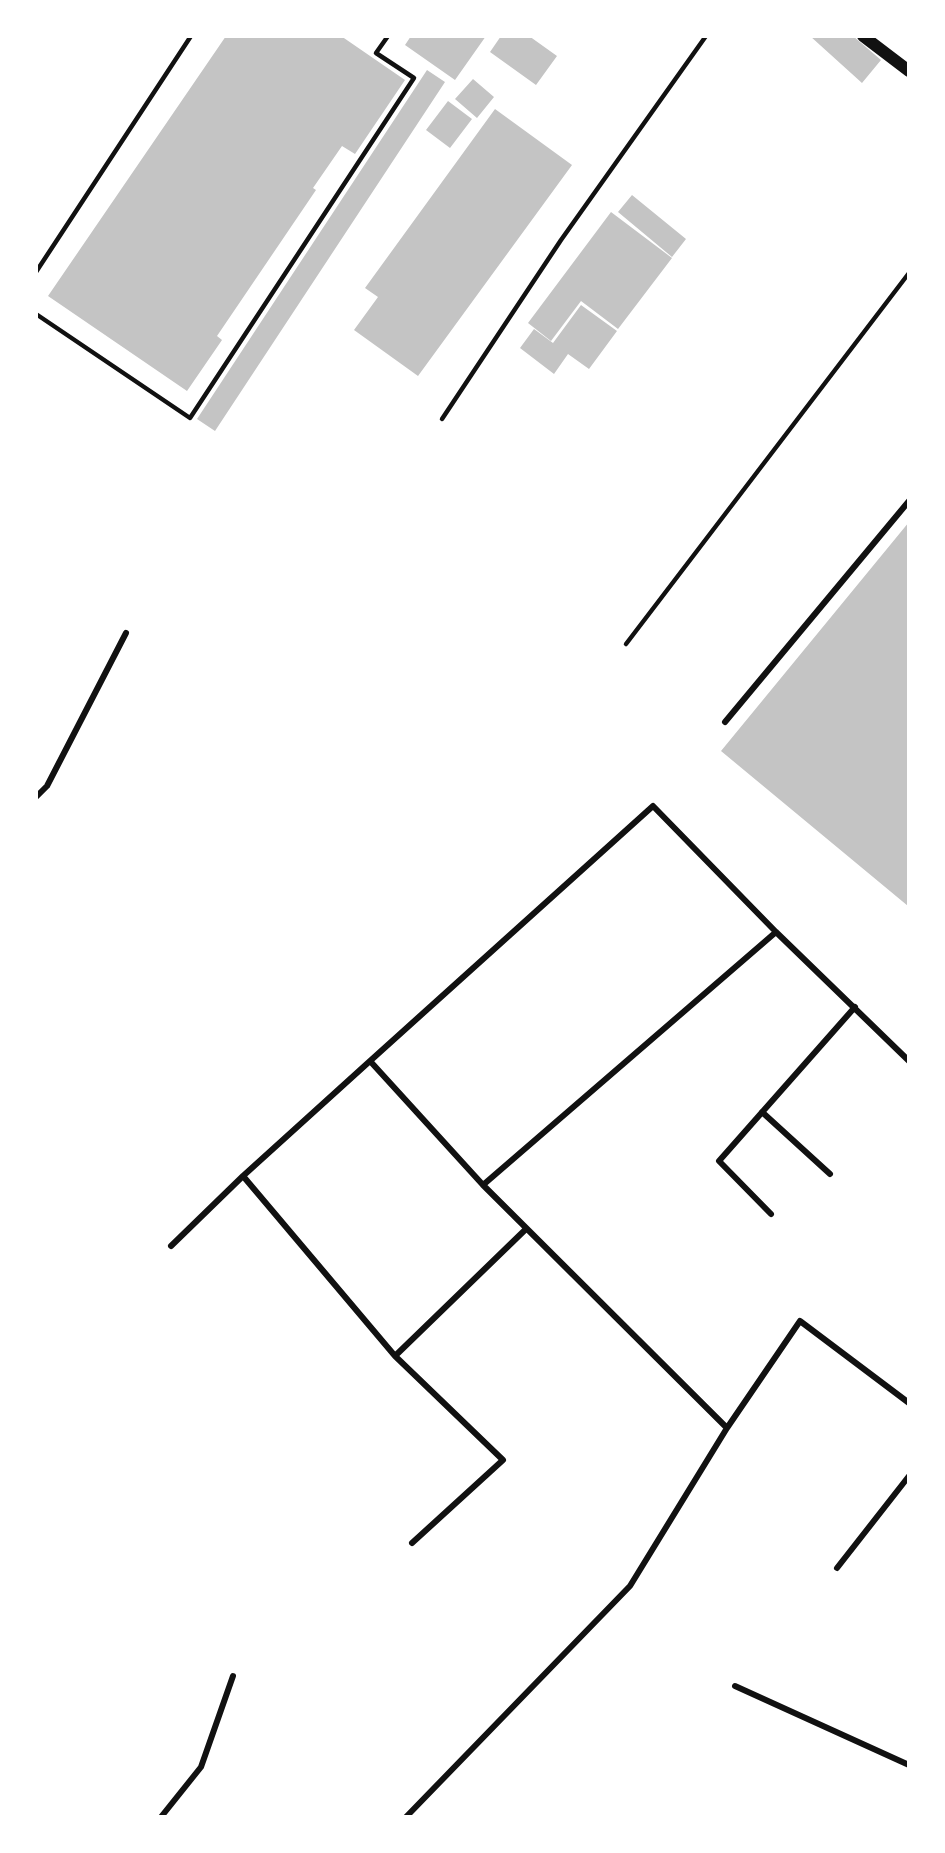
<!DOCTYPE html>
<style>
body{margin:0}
#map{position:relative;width:945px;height:1853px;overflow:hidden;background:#fff;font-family:Spectral,serif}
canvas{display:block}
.frame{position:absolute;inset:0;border:38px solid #fff;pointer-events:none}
</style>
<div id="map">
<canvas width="945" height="1853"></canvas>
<div class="frame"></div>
</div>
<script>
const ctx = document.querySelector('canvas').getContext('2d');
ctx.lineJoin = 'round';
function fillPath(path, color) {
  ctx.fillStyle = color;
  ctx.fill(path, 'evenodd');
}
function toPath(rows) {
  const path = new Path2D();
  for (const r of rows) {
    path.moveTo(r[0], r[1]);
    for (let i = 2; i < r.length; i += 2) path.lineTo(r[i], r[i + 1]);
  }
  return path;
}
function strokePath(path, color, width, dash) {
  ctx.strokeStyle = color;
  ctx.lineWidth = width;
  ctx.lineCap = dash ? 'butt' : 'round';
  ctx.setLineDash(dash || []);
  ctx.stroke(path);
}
const building = toPath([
 [226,36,341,36,405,80,355,154,342,146,313,188,316,190,217,336,222,340,187,391,48,296],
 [411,36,486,36,455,80,405,45],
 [501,36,529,36,557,56,536,85,490,52],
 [810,36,853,36,881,60,862,83],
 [427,70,445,82,215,431,197,419],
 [473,79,494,97,477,118,455,99],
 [448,101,472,119,450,148,426,130],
 [495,109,572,165,418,376,354,330,378,297,365,288],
 [632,195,686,239,672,257,618,212],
 [611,212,672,258,618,329,581,301,551,341,528,323],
 [581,305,617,331,589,369,568,354,554,374,520,348,534,329,553,343],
 [909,522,909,905,908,906,721,751]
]);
const service = toPath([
 [36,272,191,36],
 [36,314,190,418,414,78,376,53,388,36],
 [442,419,561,240,706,36],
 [626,644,909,273]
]);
const minor = toPath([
 [725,722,909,501],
 [36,797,47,786,126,633],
 [776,932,483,1185,370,1061,653,806,776,932,909,1061],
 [370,1061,243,1176,395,1356],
 [762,1112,830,1174],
 [771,1214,719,1161,855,1007],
 [171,1246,243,1176],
 [727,1428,800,1321,909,1403],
 [412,1543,503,1460,395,1356,526,1229],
 [837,1568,909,1476],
 [735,1686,909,1765],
 [161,1817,201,1767,233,1676],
 [406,1817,630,1586,727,1428,483,1185]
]);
const secondary = toPath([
 [863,36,909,71]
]);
fillPath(building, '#c4c4c4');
strokePath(service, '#111', 4.5);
strokePath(minor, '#111', 6);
strokePath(secondary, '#111', 12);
</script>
